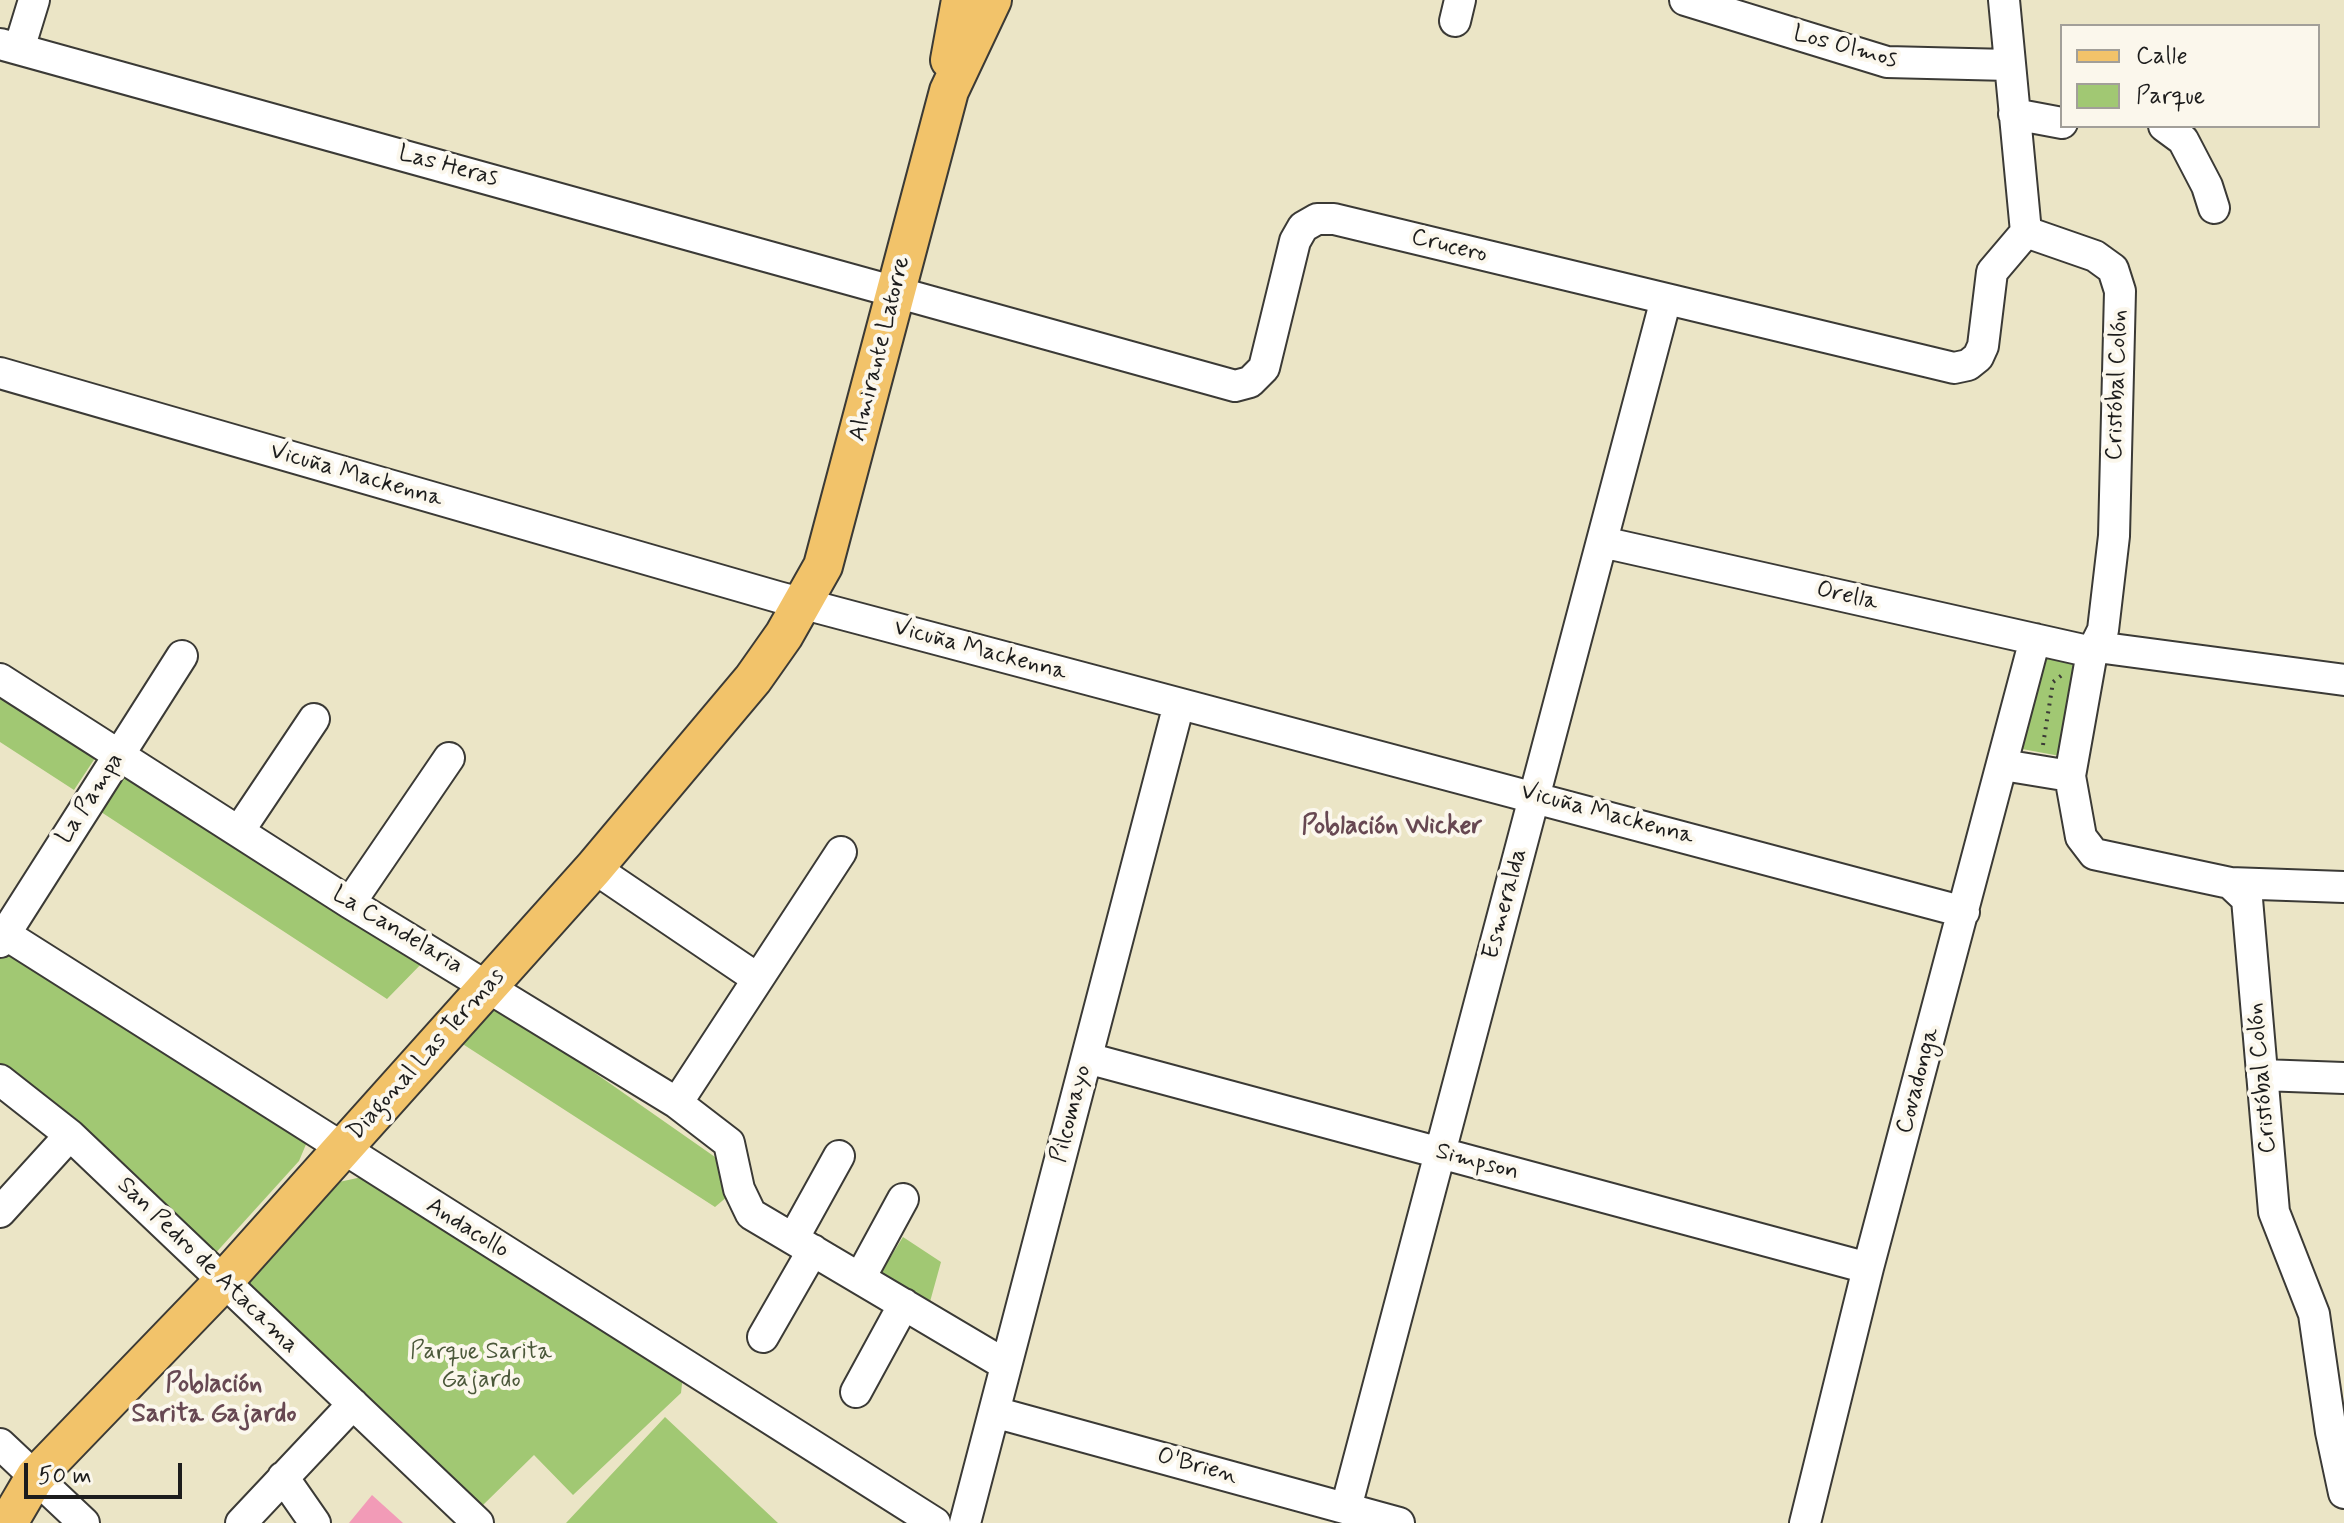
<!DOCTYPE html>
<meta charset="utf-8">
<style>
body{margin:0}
#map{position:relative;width:2344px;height:1523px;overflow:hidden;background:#ebe5c6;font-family:Mynerve,sans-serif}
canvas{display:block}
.legend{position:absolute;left:2060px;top:24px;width:260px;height:104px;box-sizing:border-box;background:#fbf7ec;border:2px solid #a29f99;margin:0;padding:10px 14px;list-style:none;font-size:24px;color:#1c1c1c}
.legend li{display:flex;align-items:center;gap:16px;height:40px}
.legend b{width:40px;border:2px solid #a29f99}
.scale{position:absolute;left:24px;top:1463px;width:158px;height:36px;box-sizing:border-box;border:4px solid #1c1c1c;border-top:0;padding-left:10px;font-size:24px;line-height:28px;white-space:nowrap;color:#1c1c1c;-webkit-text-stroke:6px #fbf7ec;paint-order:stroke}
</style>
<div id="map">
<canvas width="2344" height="1523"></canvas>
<ul class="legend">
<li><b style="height:10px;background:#f2c36a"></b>Calle</li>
<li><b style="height:22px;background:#a1c873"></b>Parque</li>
</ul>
<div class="scale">50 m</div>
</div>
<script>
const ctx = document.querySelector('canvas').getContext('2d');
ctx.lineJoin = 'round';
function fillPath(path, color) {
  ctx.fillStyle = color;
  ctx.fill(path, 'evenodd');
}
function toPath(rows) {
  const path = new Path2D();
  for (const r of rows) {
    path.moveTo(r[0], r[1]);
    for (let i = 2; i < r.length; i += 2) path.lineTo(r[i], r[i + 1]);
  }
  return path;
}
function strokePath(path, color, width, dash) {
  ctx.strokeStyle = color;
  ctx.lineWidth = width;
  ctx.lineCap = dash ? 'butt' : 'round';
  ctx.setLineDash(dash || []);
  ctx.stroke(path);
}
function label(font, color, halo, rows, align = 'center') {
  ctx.font = font + ' Mynerve,sans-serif';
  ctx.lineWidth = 8;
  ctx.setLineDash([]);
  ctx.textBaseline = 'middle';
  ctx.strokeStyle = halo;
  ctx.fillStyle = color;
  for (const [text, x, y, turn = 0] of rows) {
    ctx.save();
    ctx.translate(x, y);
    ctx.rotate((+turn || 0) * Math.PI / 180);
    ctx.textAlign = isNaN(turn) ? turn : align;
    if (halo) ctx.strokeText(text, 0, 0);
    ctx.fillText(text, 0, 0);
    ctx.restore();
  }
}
const green = toPath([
 [2039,655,2082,664,2060,756,2022,749],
 [0,675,105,743,74,790,0,742],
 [125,768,426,959,387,999,98,810],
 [0,945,307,1142,299,1161,212,1257,0,1076],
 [492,1001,715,1157,728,1196,715,1207,458,1041],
 [362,1177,683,1375,681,1393,573,1495,534,1455,483,1505,251,1293,249,1279,339,1182],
 [903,1237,941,1262,928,1309,878,1277],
 [665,1417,778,1523,566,1523]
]);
const building = toPath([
 [372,1495,403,1523,349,1523]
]);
const path = toPath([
 [2043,745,2053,682,2062,675]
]);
const minor = toPath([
 [1685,0,1887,62,2009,65],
 [2004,0,2026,232],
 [1455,21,1460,0],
 [0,44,1235,386,1250,382,1264,368,1295,241,1303,227,1317,219,1334,219,1954,368,1968,365,1978,357,1983,346,1992,272,2026,232],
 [19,49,34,0],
 [2014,114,2062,123],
 [2164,126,2183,140,2207,186,2214,208],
 [2026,232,2095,256,2113,269,2120,291,2114,536,2103,630,2092,652,2070,776,2081,837,2094,854,2230,883,2247,899,2274,1212,2314,1314,2331,1432,2344,1493],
 [0,373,778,597,1964,912],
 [1602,542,2092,652],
 [2097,647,2344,680],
 [0,679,350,903,677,1103,729,1143,739,1189,751,1214,1006,1365],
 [2003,765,2070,776],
 [239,831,314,719],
 [594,868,758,979],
 [2230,883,2344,887],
 [350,903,449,758],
 [0,931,935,1523],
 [0,942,182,656],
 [1087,1058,1868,1268],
 [2262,1075,2344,1078],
 [0,1080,70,1135,478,1523],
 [677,1103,841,852],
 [0,1212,70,1135],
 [793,1239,839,1156],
 [860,1278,903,1199],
 [763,1337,813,1250],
 [856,1392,904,1304],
 [994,1412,1399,1523],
 [0,1444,84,1523],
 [283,1477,315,1523],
 [1346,1508,1666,299],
 [241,1523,353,1404],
 [965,1523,1179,704],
 [1805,1523,1868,1268,2035,639]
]);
const major = toPath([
 [950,60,961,0],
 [8,1523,35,1477,223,1282,594,868,753,679,784,635,823,566,949,91,992,0]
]);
const streetNames = [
 ["Los Olmos",1845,48,15],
 ["Las Heras",448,167,15],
 ["Crucero",1449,247,14],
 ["Almirante Latorre",881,349,-76],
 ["Cristóbal Colón",2118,385,-88],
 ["Vicuña Mackenna",356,476,16],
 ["Orella",1847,597,13],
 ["Vicuña Mackenna",980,651,15],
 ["La Pampa",91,799,-57],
 ["Vicuña Mackenna",1607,815,15],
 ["Esmeralda",1506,904,-75],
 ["La Candelaria",397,931,31],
 ["Diagonal Las Termas",427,1055,-48],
 ["Cristóbal Colón",2263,1078,-95],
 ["Covadonga",1919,1081,-75],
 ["Pilcomayo",1072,1114,-75],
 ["Simpson",1477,1163,15],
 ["Andacollo",467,1229,32],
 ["San Pedro de Atacama",207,1266,44],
 ["O'Brien",1197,1467,15]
];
const parkNames = [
 ["Parque Sarita",481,1353],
 ["Gajardo",481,1381]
];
const neighbourhoodNames = [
 ["Población Wicker",1392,828],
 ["Población",214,1386],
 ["Sarita Gajardo",214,1416]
];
fillPath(green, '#a1c873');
fillPath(building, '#f29bb7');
strokePath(minor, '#3b3a36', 34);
strokePath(major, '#3b3a36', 42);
strokePath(path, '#3b3a36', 4, [2, 6]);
strokePath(minor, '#fff', 30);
strokePath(major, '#f2c36a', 38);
label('24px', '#1c1c1c', '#fbf7ec', streetNames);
label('24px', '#4b583a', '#fbf7ec', parkNames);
label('bold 26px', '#674852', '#fbf7ec', neighbourhoodNames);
</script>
